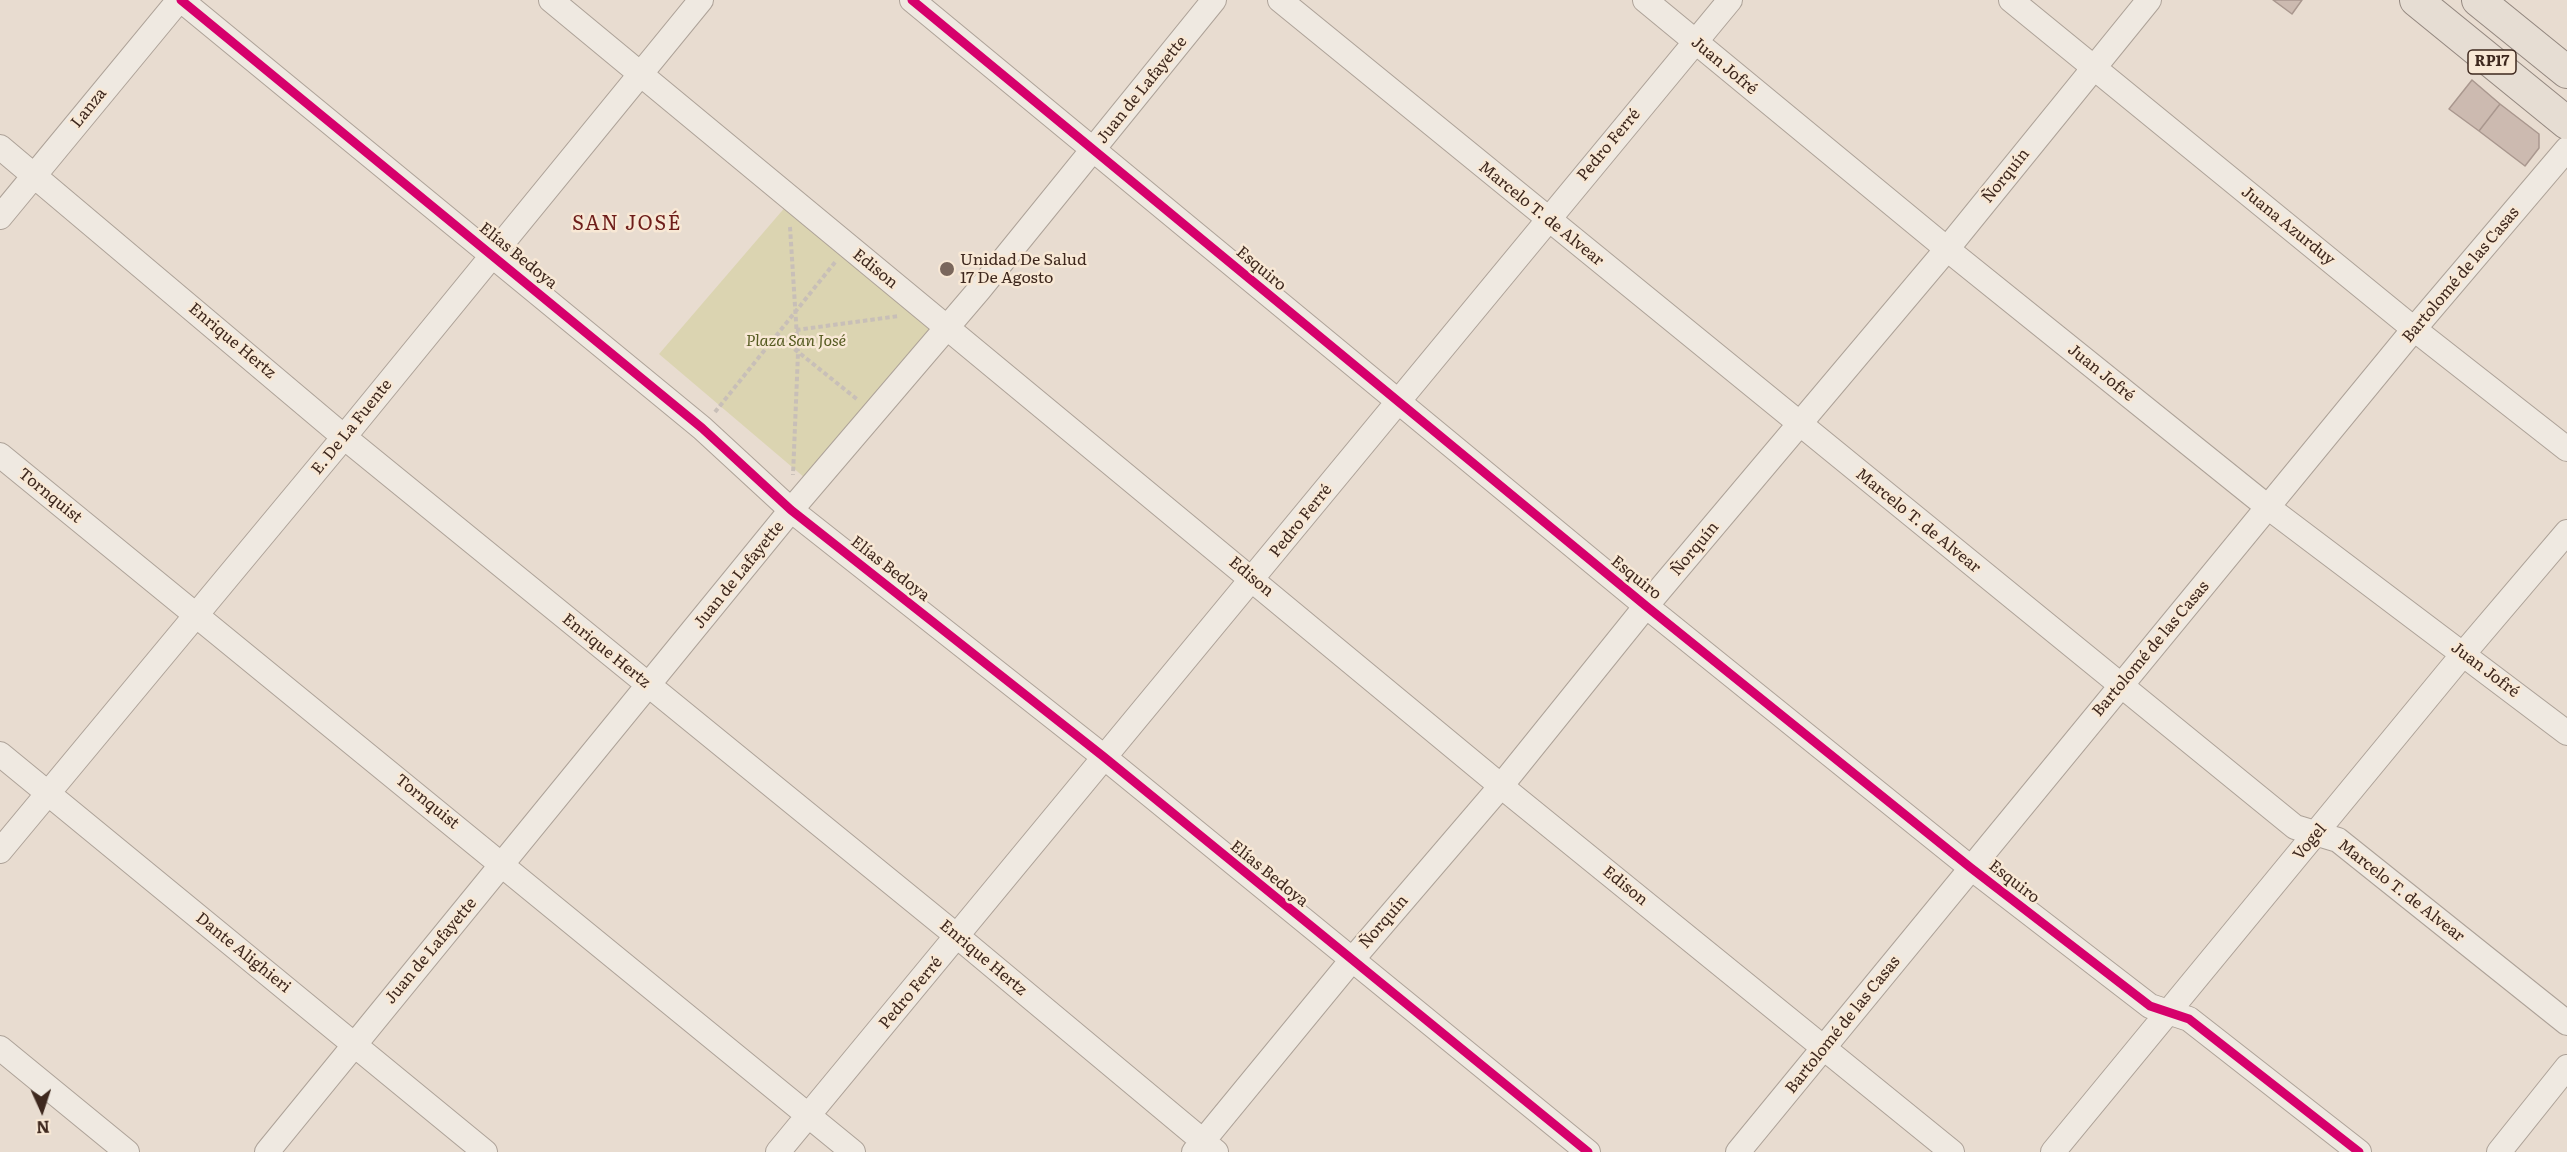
<!DOCTYPE html>
<meta charset="utf-8">
<style>
body{margin:0}
#map{position:relative;width:2567px;height:1152px;overflow:hidden;background:#e8dcd0;font-family:Literata,serif}
canvas{display:block}
.north{position:absolute;left:12px;top:1080px;width:60px;height:60px;-webkit-text-stroke:4px #f8e8d5;paint-order:stroke;rotate:177deg;font-size:16px;font-weight:700;line-height:24px;text-align:center;color:#3e281e}
.north::after{content:'';display:block;margin:auto;width:21px;height:27px;background:#3e281e;clip-path:polygon(50% 0,100% 100%,50% 72%,0 100%)}
</style>
<div id="map">
<canvas width="2567" height="1152"></canvas>
<div class="north">N</div>
</div>
<script>
const ctx = document.querySelector('canvas').getContext('2d');
ctx.lineJoin = 'round';
function fillPath(path, color) {
  ctx.fillStyle = color;
  ctx.fill(path, 'evenodd');
}
function toPath(rows) {
  const path = new Path2D();
  for (const r of rows) {
    path.moveTo(r[0], r[1]);
    for (let i = 2; i < r.length; i += 2) path.lineTo(r[i], r[i + 1]);
  }
  return path;
}
function strokePath(path, color, width, dash) {
  ctx.strokeStyle = color;
  ctx.lineWidth = width;
  ctx.lineCap = dash ? 'butt' : 'round';
  ctx.setLineDash(dash || []);
  ctx.stroke(path);
}
function label(font, color, halo, rows, align = 'center') {
  ctx.font = font + ' Literata,serif';
  ctx.lineWidth = 5;
  ctx.setLineDash([]);
  ctx.textBaseline = 'middle';
  ctx.strokeStyle = halo;
  ctx.fillStyle = color;
  for (const [text, x, y, turn = 0] of rows) {
    ctx.save();
    ctx.translate(x, y);
    ctx.rotate((+turn || 0) * Math.PI / 180);
    ctx.textAlign = isNaN(turn) ? turn : align;
    if (halo) ctx.strokeText(text, 0, 0);
    ctx.fillText(text, 0, 0);
    ctx.restore();
  }
}
const green = toPath([
 [787,205,933,329,805,478,659,354]
]);
const building = toPath([
 [2273,0,2302,0,2292,14,2273,0],
 [2472,80,2500,104,2479,131,2449,109,2472,80],
 [2500,104,2539,134,2539,148,2525,166,2479,131,2500,104]
]);
const path = toPath([
 [790,227,798,353,793,475],
 [796,330,899,316],
 [777,335,858,400],
 [715,412,836,261]
]);
const minor = toPath([
 [181,0,702,428,791,510,1104,757,1588,1152],
 [551,0,1501,786,1952,1152],
 [912,0,1646,606,1971,868,2150,1006,2189,1019,2359,1152],
 [1280,0,2295,827,2338,840,2567,1023],
 [1645,0,1947,249,2269,508,2567,733],
 [2011,0,2414,329,2567,449],
 [0,147,344,437,957,936,1216,1152],
 [0,217,179,0],
 [0,455,853,1152],
 [0,754,485,1152],
 [0,851,344,437,701,0],
 [0,1048,127,1152],
 [267,1152,791,510,979,290,1214,0],
 [778,1152,1730,0],
 [1194,1152,1351,961,1501,786,1646,606,1947,249,2149,0],
 [1738,1152,2414,329,2567,149],
 [2053,1152,2464,653,2567,532],
 [2499,1152,2567,1067]
]);
const major = toPath([
 [2416,0,2567,123],
 [2478,0,2567,72]
]);
const cycleway = toPath([
 [181,0,702,428,791,510,1104,757,1588,1152],
 [912,0,1646,606,1971,868,2150,1006,2189,1019,2359,1152]
]);
const markers = [
 [947,269,8,"#7a675c"]
];
const shields = [
 [2492,62,48]
];
const shieldNames = [
 ["RP17",2492,62]
];
const streetNames = [
 ["Juan Jofré",1724,66,40],
 ["Juan de Lafayette",1142,90,-51],
 ["Lanza",89,108,-51],
 ["Pedro Ferré",1609,145,-50],
 ["Ñorquín",2006,176,-51],
 ["Marcelo T. de Alvear",1541,214,39],
 ["Juana Azurduy",2288,226,39],
 ["Elías Bedoya",518,256,39],
 ["Edison",875,269,39],
 ["Esquiro",1261,269,40],
 ["Bartolomé de las Casas",2461,275,-50],
 ["Enrique Hertz",232,341,40],
 ["Juan Jofré",2101,373,39],
 ["E. De La Fuente",352,427,-51],
 ["Tornquist",50,496,39],
 ["Pedro Ferré",1301,521,-51],
 ["Marcelo T. de Alvear",1918,521,39],
 ["Ñorquín",1695,549,-50],
 ["Elías Bedoya",890,569,38],
 ["Juan de Lafayette",739,575,-51],
 ["Edison",1251,577,40],
 ["Esquiro",1636,578,39],
 ["Bartolomé de las Casas",2151,649,-50],
 ["Enrique Hertz",606,651,39],
 ["Juan Jofré",2485,670,37],
 ["Tornquist",427,802,39],
 ["Vogel",2310,842,-50],
 ["Elías Bedoya",1269,874,39],
 ["Esquiro",2014,882,38],
 ["Edison",1625,886,39],
 ["Marcelo T. de Alvear",2401,891,38],
 ["Ñorquín",1384,922,-49],
 ["Juan de Lafayette",431,951,-50],
 ["Dante Alighieri",243,953,39],
 ["Enrique Hertz",983,958,40],
 ["Pedro Ferré",911,993,-50],
 ["Bartolomé de las Casas",1843,1025,-51]
];
const poiNames = [
 ["Unidad De Salud",960,260],
 ["17 De Agosto",960,278]
];
const parkNames = [
 ["Plaza San José",796,341]
];
const quarterNames = [
 ["SAN JOSÉ",627,224]
];
fillPath(green, '#dbd4b1');
fillPath(building, '#ccbab0');
strokePath(building, '#a9978e', 1.5);
strokePath(minor, '#ada298', 26);
strokePath(major, '#93877f', 34);
strokePath(path, '#c8bfb8', 4, [4.5, 3]);
strokePath(minor, '#efe9e1', 24);
strokePath(major, '#e6ddd3', 32);
strokePath(cycleway, '#d6006c', 9);
for (const [x, y, r, color] of markers) {
  const dot = new Path2D();
  dot.arc(x, y, r, 0, 2 * Math.PI);
  ctx.fillStyle = color;
  ctx.fill(dot);
  strokePath(dot, '#f8e8d5', 2);
}
for (const [x, y, w] of shields) {
  const box = new Path2D();
  box.roundRect(x - w / 2, y - 12, w, 24, 4.5);
  ctx.fillStyle = '#f8e8d5';
  ctx.fill(box);
  strokePath(box, '#3e281e', 1.5);
}
label('bold 15px', '#3e281e', null, shieldNames);
label('16px', '#3e281e', '#f8e8d5', streetNames);
label('16px', '#3e281e', '#f8e8d5', poiNames, 'left');
label('italic 16px', '#575c23', '#f8e8d5', parkNames);
ctx.letterSpacing = '1.5px';
label('20px', '#6e1d1a', '#f8e8d5', quarterNames);
ctx.letterSpacing = '0px';
</script>
